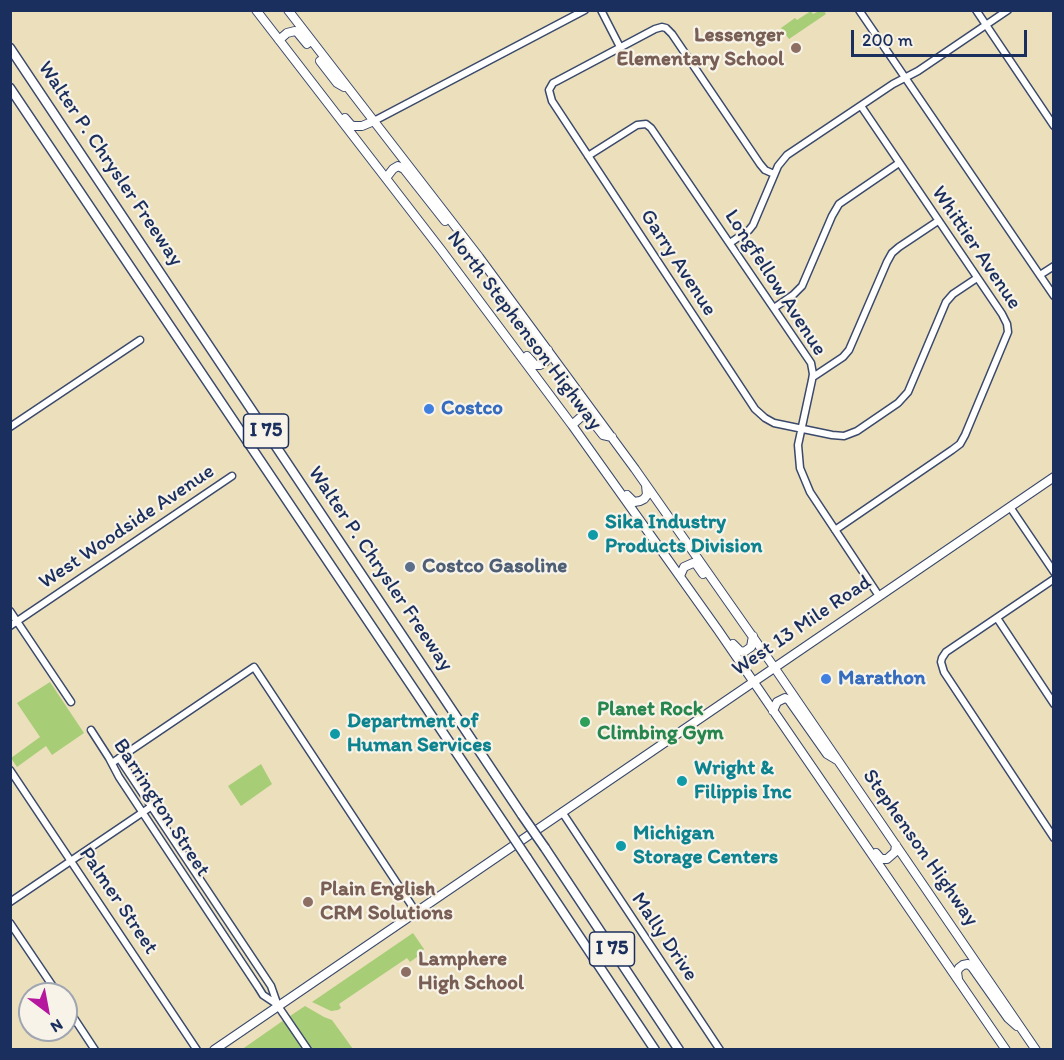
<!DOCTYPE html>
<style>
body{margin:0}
#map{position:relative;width:1064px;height:1060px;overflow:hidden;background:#ebdfbc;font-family:Itim,sans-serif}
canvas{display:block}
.frame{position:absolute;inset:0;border:12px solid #1b2f5e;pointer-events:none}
.north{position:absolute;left:18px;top:982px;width:60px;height:60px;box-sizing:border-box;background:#f7f3e8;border:2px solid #9fa5b1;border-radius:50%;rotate:148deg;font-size:16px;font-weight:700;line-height:24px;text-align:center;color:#1b2f5e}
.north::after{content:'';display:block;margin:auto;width:21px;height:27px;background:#b5179e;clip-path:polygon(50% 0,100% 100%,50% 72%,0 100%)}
.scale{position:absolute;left:851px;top:30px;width:176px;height:27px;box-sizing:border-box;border:3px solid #1b2f5e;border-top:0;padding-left:8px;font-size:18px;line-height:21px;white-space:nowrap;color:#1b2f5e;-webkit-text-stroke:4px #f7f3e8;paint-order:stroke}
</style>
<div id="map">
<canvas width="1064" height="1060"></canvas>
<div class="frame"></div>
<div class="north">N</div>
<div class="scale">200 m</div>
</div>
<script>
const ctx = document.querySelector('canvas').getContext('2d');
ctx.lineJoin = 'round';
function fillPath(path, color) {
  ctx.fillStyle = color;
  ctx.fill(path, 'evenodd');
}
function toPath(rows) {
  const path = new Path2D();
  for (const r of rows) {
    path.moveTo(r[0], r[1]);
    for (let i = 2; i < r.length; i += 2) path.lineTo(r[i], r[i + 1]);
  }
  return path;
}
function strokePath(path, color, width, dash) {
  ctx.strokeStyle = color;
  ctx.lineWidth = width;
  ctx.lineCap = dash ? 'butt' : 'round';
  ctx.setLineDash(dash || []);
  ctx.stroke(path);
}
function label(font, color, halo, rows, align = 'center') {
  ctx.font = font + ' Itim,sans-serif';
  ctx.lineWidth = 4.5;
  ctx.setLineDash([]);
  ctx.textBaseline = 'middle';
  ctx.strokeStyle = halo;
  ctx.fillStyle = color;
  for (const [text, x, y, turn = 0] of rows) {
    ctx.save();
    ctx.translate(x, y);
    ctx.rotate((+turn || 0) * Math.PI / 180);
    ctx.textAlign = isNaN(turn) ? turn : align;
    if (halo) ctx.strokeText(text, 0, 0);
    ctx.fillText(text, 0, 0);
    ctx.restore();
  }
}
const green = toPath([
 [811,11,813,14,819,11,824,11,826,14,789,39,781,28,795,18,797,20],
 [50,682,84,733,52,755,46,746,17,767,11,758,40,737,17,703],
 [261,764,272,784,241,806,228,786],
 [413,933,424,949,421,954,410,962,407,958,339,1004,341,1008,338,1010,331,1011,312,1002],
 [305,1006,324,1017,332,1020,353,1049,312,1049,290,1016],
 [284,1020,304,1049,241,1050]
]);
const minor = toPath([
 [601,10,620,47],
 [859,10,1054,296],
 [976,10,1054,126],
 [374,121,585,10],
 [588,156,637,125,646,124,651,128,811,363,813,374,812,380,798,445,800,468,810,492,879,596],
 [774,174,765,170,760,164,672,34,666,28,662,27,655,29,557,81,553,83,549,90,552,101,755,409,765,418,774,423,832,435,844,436,857,431,898,403,908,392,946,302,953,294,977,278],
 [730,243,749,230,753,225,778,166,787,155,893,84,918,71,1008,10],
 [1040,275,1054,266],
 [774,308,793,295,802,286,832,216,839,204,899,163],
 [813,377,843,357,849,350,887,262,892,253,899,247,938,221],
 [10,427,140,340],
 [1010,507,1054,572],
 [835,530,952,450,960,444,965,435,1008,332,1007,324,1002,314,861,106],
 [1054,579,946,652,942,658,941,662,944,672,1054,838],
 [10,611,71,702],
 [997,618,1054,704],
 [10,626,232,476],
 [91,730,109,758,119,777,258,987,263,995,278,1005],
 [119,758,271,986,278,1006,308,1050],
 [112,763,254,667,416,912],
 [10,770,197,1050],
 [562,812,720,1050],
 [10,902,152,806],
 [10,923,58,994],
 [66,1006,95,1050]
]);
const major = toPath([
 [256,10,442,251,572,425,718,630,1006,1050],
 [288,10,479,257,635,469,774,667,1036,1050],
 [279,40,287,33,295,31,298,33,307,44],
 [320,61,337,83,344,87],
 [345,118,351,125,354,126,362,126,374,121],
 [386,178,393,169,398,166,404,169,445,221],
 [527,356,535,365,540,365,545,362,548,358,548,350],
 [572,425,581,417,586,416,589,417,603,435,612,437],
 [627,495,634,502,640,501,644,499,647,495,646,485],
 [680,576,684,567,693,563,696,564,703,574],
 [733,644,740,651,744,652,751,647,753,636],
 [773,711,777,702,785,698,789,700,827,754,837,760],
 [876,853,881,859,887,859,895,852,896,845],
 [958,979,957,972,959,968,963,965,968,964,972,967,1008,1018,1017,1026],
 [214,1050,1054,477]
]);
const highway = toPath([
 [10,48,522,815],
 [10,88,505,825],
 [545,848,679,1050],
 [527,858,655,1050]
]);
const highwayBridge = toPath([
 [522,815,545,848],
 [505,825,527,858]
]);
const markers = [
 [796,48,6,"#8d6e63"],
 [429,409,6,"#3f7fe0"],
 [593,535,6,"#0f9aa8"],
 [410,567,6,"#5c6f8a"],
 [826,679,6,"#3f7fe0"],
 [585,722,6,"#2e9e5b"],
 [335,734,6,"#0f9aa8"],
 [682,781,6,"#0f9aa8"],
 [621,846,6,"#0f9aa8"],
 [308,902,6,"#8d6e63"],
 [406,972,6,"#8d6e63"]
];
const shields = [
 [266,431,45],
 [612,949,45]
];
const shieldNames = [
 ["I 75",266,431],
 ["I 75",612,949]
];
const educationNames = [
 ["Lessenger",784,36,"right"],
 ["Elementary School",784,60,"right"],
 ["Plain English",320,890],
 ["CRM Solutions",320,914],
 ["Lamphere",418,960],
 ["High School",418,984]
];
const streetNames = [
 ["Walter P. Chrysler Freeway",110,164,56],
 ["Whittier Avenue",976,248,56],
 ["Garry Avenue",678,263,57],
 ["Longfellow Avenue",775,283,57],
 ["North Stephenson Highway",524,331,53],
 ["West Woodside Avenue",127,527,-34],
 ["Walter P. Chrysler Freeway",380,569,56],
 ["West 13 Mile Road",802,626,-34],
 ["Barrington Street",161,808,57],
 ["Stephenson Highway",920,848,55],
 ["Palmer Street",118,901,56],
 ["Mally Drive",664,937,56]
];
const shopNames = [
 ["Costco",441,409],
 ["Marathon",838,679]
];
const cultureNames = [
 ["Sika Industry",605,523],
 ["Products Division",605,547],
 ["Department of",347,722],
 ["Human Services",347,746],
 ["Wright &",694,769],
 ["Filippis Inc",694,793],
 ["Michigan",633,834],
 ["Storage Centers",633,858]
];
const serviceNames = [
 ["Costco Gasoline",422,567]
];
const leisureNames = [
 ["Planet Rock",597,710],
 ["Climbing Gym",597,734]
];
fillPath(green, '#a8cd77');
strokePath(minor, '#3a496c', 9);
strokePath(major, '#3a496c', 10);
strokePath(highway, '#3a496c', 11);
strokePath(minor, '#fff', 6);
strokePath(major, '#fff', 8);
strokePath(highway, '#fff', 8);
strokePath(highwayBridge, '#3a496c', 11, []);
strokePath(highwayBridge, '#fff', 8);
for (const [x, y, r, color] of markers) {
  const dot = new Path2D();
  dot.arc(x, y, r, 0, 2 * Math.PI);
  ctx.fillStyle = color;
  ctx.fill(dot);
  strokePath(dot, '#f7f3e8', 2);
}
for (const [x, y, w] of shields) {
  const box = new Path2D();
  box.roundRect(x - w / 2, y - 17, w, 34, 4.5);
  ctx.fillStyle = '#f7f3e8';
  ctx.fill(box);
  strokePath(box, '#1b2f5e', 1.5);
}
label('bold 20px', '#1b2f5e', null, shieldNames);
label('bold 21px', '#785e54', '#f7f3e8', educationNames, 'left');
label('21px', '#1b2f5e', '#f7f3e8', streetNames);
label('bold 21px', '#366cbe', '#f7f3e8', shopNames, 'left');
label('bold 21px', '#0d838f', '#f7f3e8', cultureNames, 'left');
label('bold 21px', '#4e5e75', '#f7f3e8', serviceNames, 'left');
label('bold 21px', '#27864d', '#f7f3e8', leisureNames, 'left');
</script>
